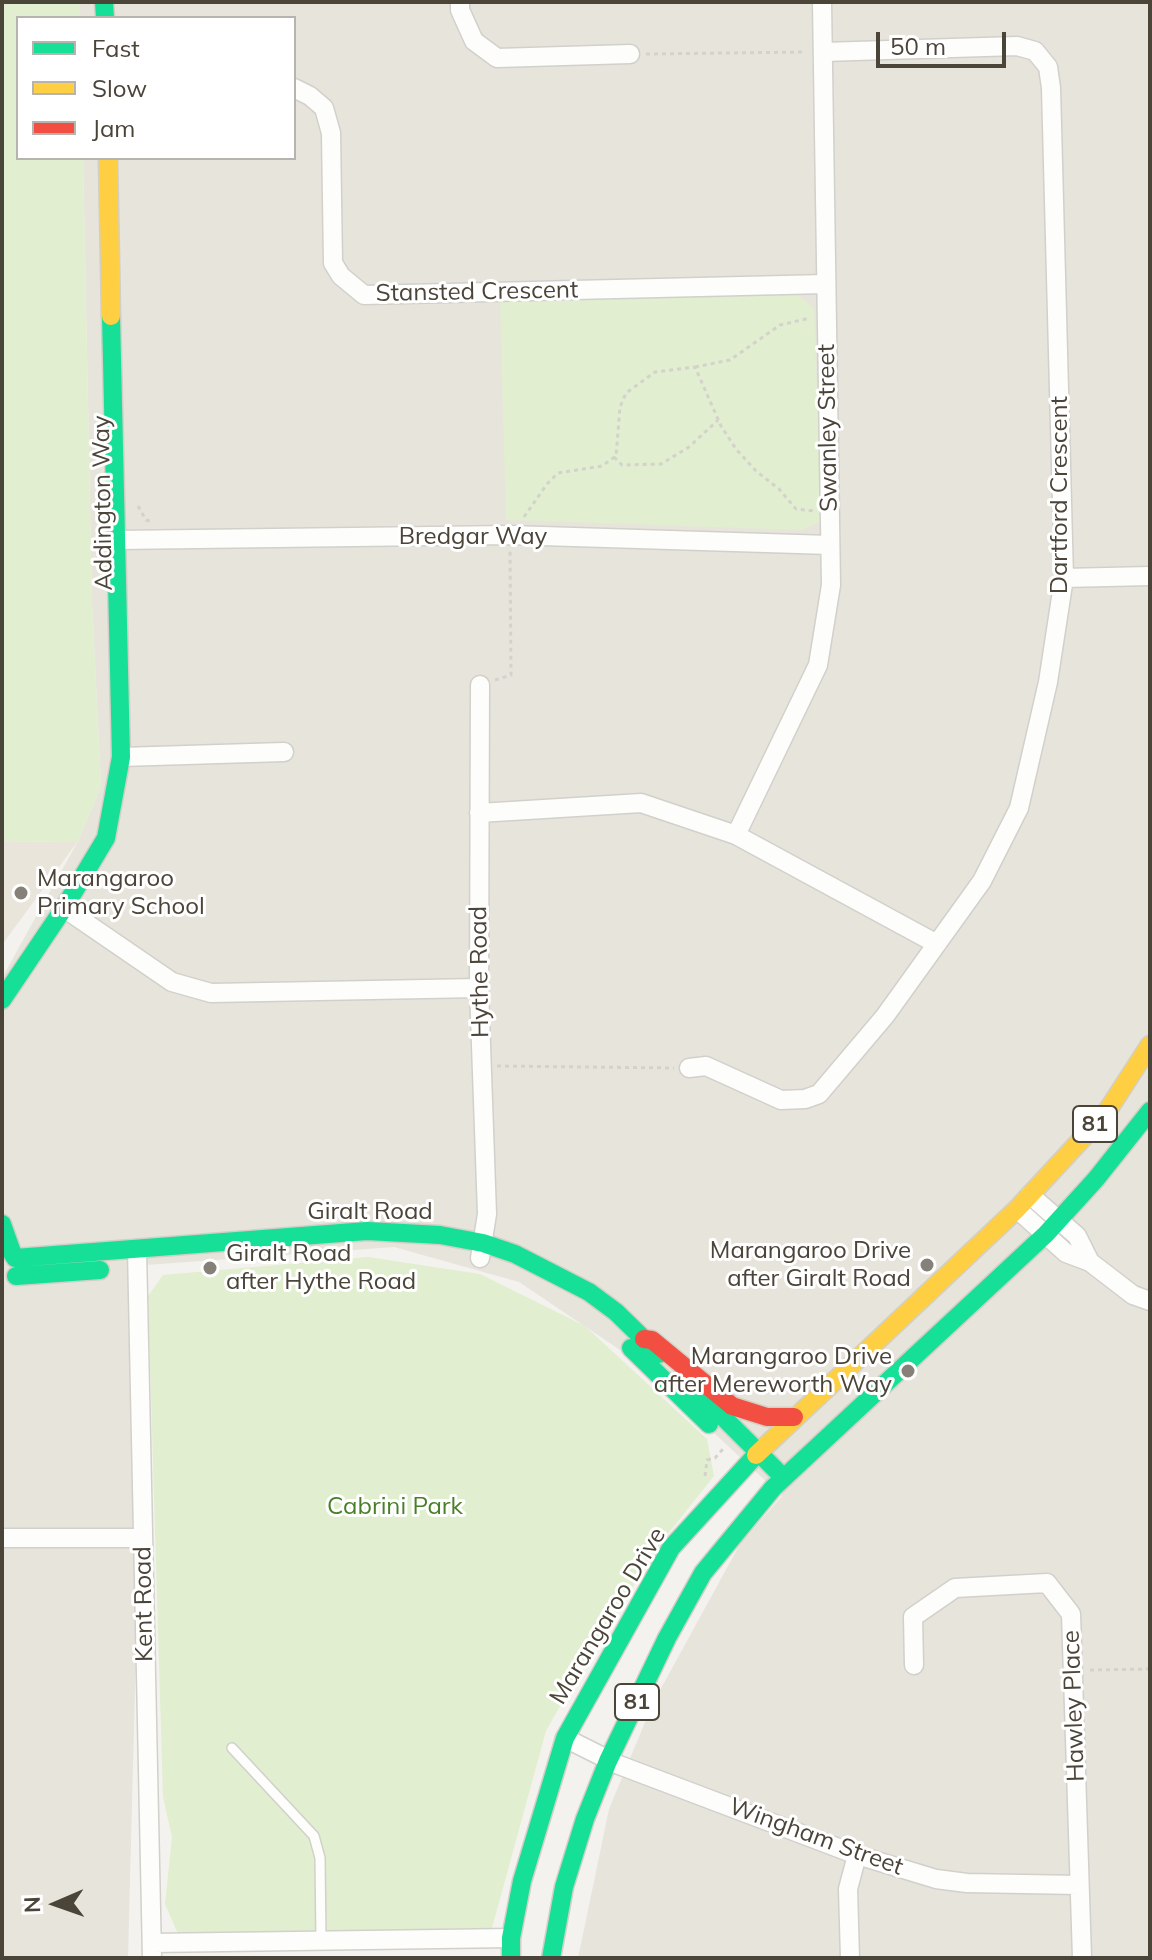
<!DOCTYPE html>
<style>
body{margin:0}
#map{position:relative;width:1152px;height:1960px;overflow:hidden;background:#f4f2ee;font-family:Mulish,sans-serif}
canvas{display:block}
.frame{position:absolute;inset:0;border:4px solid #4b4439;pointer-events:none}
.legend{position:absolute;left:16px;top:16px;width:280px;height:144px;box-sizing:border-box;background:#fff;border:2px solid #b7b4b0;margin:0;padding:10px 14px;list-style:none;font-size:24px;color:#4b4439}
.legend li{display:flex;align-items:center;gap:16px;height:40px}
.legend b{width:40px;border:2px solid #b7b4b0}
.north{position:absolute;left:16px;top:1864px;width:80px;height:80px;-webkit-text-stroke:6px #fff;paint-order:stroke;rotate:268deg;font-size:22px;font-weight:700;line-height:32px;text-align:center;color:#4b4439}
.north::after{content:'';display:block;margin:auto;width:28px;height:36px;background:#4b4439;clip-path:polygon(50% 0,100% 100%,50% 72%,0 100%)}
.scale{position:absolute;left:876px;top:32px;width:130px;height:36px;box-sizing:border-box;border:4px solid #4b4439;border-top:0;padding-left:10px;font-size:24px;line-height:28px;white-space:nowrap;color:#4b4439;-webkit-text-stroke:6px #fff;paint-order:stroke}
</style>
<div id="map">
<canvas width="1152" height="1960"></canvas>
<div class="frame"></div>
<ul class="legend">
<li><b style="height:10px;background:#16e098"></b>Fast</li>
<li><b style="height:10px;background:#ffcf43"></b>Slow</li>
<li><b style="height:10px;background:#f24e42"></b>Jam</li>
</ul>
<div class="north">N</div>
<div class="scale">50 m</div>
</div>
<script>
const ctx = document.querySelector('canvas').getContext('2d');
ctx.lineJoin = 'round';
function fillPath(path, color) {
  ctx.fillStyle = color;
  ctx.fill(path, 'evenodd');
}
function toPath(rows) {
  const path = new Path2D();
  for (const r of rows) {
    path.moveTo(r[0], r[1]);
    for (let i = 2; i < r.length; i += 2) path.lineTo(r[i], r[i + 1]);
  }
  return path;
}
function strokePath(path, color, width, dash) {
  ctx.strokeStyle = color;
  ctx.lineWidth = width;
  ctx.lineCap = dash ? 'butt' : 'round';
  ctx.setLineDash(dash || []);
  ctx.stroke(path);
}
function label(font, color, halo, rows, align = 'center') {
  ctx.font = font + ' Mulish,sans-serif';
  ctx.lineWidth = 6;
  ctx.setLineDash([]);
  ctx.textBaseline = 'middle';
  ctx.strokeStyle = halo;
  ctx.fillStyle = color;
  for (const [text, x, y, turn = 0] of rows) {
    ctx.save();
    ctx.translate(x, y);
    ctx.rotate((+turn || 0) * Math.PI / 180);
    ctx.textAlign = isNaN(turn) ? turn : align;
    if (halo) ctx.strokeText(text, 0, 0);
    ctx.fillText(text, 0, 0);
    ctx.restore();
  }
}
const residential = toPath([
 [80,2,1150,2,1150,1958,578,1958,609,1809,653,1703,740,1544,782,1496,635,1360,519,1282,394,1247,146,1265,128,1958,2,1958,2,978,78,841,101,787,92,603,83,158,294,158,294,18,80,18]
]);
const education = toPath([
 [78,841,2,945,2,842]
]);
const green = toPath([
 [2,2,80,2,80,18,18,18,18,158,83,158,92,603,101,787,78,841,2,842],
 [795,293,814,308,822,521,802,530,506,520,500,301],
 [368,1257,480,1274,585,1326,707,1439,714,1476,663,1540,588,1656,546,1731,492,1928,178,1934,165,1904,172,1837,163,1797,148,1296,163,1275]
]);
const path = toPath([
 [646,54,806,52],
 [695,367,730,360,780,325,810,318],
 [614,457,622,465,661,464,689,447,718,420],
 [138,506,146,520,150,521],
 [524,517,547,484,558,473,602,466,616,456,620,407,626,393,655,372,695,367,721,426,736,449,756,471,779,489,796,509,814,511],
 [495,680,511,675,510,551],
 [497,1066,674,1068],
 [705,1476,707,1460,715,1458,723,1449],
 [1090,1670,1150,1669]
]);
const lane = toPath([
 [232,1748,314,1836,320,1858,321,1939]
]);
const street = toPath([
 [460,2,460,10,474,41,497,58,630,54],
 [294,88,310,96,324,108,331,133,333,263,341,276,364,295,826,284],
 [117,540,510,535,830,545],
 [1064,578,1150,576],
 [480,685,479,988,487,1214,480,1258],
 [121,757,284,752],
 [479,813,641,803,736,835,937,944],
 [736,835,818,665,831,585,822,2],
 [64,908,172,982,211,993,479,988],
 [689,1068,706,1066,781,1100,805,1099,819,1094,885,1016,982,881,1019,808,1048,682,1064,578,1051,88,1048,67,1035,51,1017,46,823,52],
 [1030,1195,1077,1236,1090,1262],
 [1017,1209,1066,1253,1090,1262,1133,1295,1150,1301],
 [137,1249,152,1958],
 [2,1538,143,1538],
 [914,1665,913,1617,955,1588,1047,1583,1071,1614,1082,1958],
 [565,1738,619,1765,857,1855,936,1879,967,1883,1079,1885],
 [152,1943,511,1938],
 [850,1958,848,1889,857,1855]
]);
const fast = toPath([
 [104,2,105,18],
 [2,1000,64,908,106,838,121,757,111,316],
 [2,1224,13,1255],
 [15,1258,367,1231,440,1235,483,1243,515,1254,589,1292,616,1312,659,1354],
 [16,1276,100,1270],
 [631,1348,709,1424],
 [701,1395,784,1478],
 [511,1958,511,1938,522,1881,565,1738,671,1548,756,1455],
 [551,1958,564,1887,585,1819,608,1761,667,1638,703,1573,773,1488,1046,1234,1096,1179,1150,1111]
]);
const slow = toPath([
 [108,158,111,316],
 [756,1455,1017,1209,1106,1113,1150,1045]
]);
const jam = toPath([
 [644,1339,652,1340,732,1406,767,1417,794,1417]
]);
const markers = [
 [21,893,8,"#868178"],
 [927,1265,8,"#868178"],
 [210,1268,8,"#868178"],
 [908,1371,8,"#868178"]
];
const shields = [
 [1095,1124,44],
 [637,1702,44]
];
const shieldNames = [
 ["81",1095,1124],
 ["81",637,1702]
];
const streetNames = [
 ["Stansted Crescent",477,292,-1],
 ["Swanley Street",828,428,-91],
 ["Dartford Crescent",1060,495,-90],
 ["Addington Way",103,503,-91],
 ["Bredgar Way",473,537],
 ["Hythe Road",480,972,-91],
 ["Giralt Road",370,1212],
 ["Kent Road",144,1604,-91],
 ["Marangaroo Drive",608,1616,-59],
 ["Hawley Place",1074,1706,-92],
 ["Wingham Street",816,1837,20]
];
const poiNames = [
 ["Marangaroo",37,879],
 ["Primary School",37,907],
 ["Marangaroo Drive",911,1251,"right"],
 ["after Giralt Road",911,1279,"right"],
 ["Giralt Road",226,1254],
 ["after Hythe Road",226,1282],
 ["Marangaroo Drive",892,1357,"right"],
 ["after Mereworth Way",892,1385,"right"]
];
const parkNames = [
 ["Cabrini Park",395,1507]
];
fillPath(residential, '#e7e4dc');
fillPath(education, '#eae5da');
fillPath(green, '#e1eecf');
strokePath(lane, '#d2d0cb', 12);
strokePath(street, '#d2d0cb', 21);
strokePath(fast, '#d3cfc5', 21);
strokePath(slow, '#d3cfc5', 21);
strokePath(jam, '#d3cfc5', 21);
strokePath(path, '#d3d2cc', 3, [4, 4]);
strokePath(lane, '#fdfdfc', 9);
strokePath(street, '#fdfdfc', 18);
strokePath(fast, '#16e098', 18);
strokePath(slow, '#ffcf43', 18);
strokePath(jam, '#f24e42', 18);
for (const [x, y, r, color] of markers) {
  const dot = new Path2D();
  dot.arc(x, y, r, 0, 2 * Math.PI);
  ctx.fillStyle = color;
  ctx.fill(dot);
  strokePath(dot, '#fff', 3);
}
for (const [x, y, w] of shields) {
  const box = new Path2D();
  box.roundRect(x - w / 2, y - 18, w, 36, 6);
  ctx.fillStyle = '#fff';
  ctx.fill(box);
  strokePath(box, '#4b4439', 2);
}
label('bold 22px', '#4b4439', null, shieldNames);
label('24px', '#4b4439', '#fff', streetNames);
label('24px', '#4b4439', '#fff', poiNames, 'left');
label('24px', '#4a7f2a', '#fff', parkNames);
</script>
